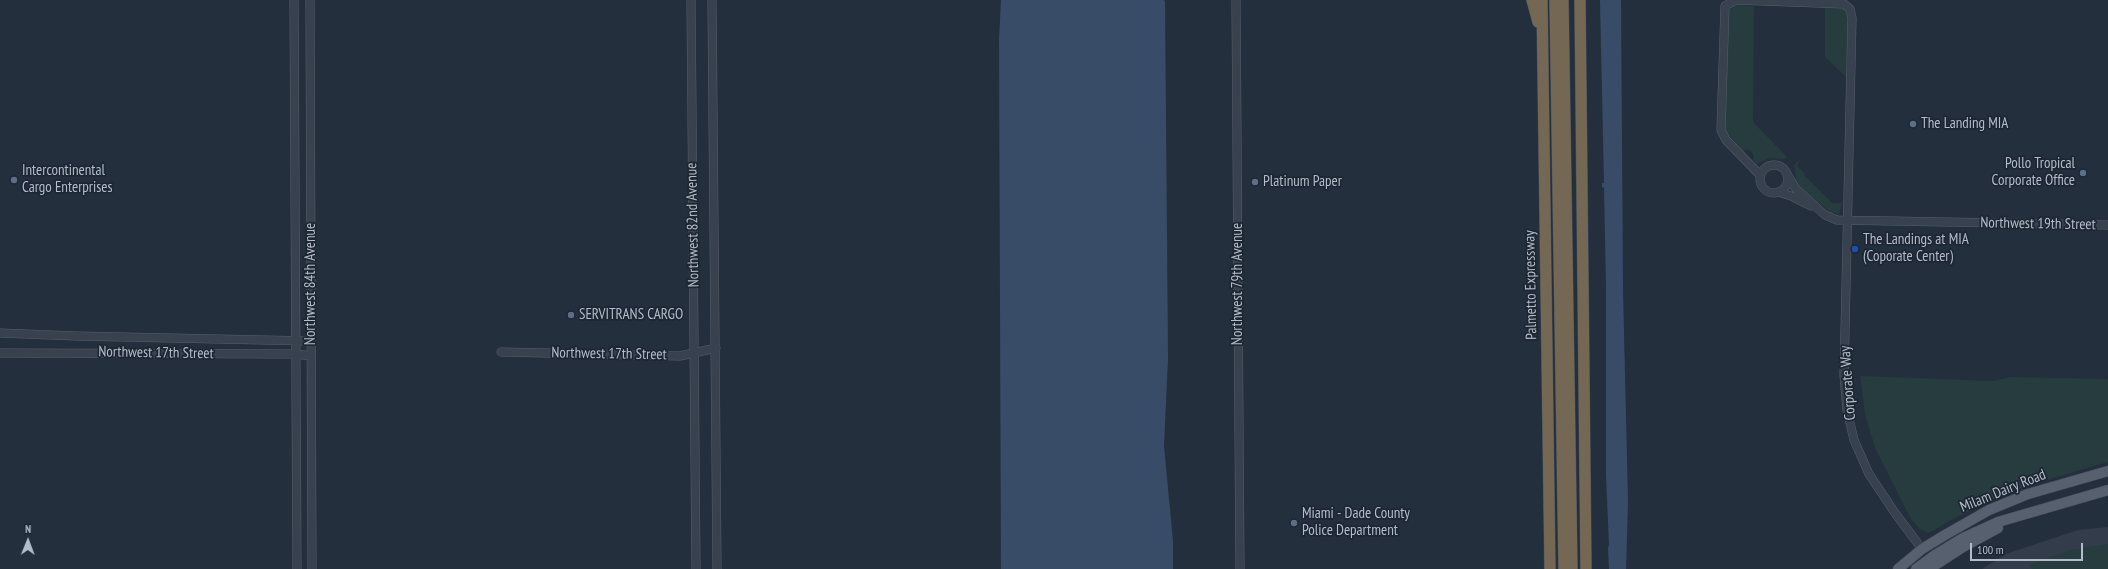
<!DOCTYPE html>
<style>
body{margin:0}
#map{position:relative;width:2108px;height:569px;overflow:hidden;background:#242f3e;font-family:"PT Sans Narrow",sans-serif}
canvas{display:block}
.north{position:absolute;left:8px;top:521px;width:40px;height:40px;-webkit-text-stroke:3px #1d2633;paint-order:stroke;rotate:1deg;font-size:11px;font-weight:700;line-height:16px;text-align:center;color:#b4bcc9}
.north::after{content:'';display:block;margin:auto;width:14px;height:18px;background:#b4bcc9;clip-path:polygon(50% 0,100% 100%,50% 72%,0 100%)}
.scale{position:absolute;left:1970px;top:543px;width:113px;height:18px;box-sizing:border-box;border:2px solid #b4bcc9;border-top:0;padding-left:5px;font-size:12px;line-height:14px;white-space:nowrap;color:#b4bcc9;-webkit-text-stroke:3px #1d2633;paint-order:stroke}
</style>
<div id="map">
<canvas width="2108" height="569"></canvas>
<div class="north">N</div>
<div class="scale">100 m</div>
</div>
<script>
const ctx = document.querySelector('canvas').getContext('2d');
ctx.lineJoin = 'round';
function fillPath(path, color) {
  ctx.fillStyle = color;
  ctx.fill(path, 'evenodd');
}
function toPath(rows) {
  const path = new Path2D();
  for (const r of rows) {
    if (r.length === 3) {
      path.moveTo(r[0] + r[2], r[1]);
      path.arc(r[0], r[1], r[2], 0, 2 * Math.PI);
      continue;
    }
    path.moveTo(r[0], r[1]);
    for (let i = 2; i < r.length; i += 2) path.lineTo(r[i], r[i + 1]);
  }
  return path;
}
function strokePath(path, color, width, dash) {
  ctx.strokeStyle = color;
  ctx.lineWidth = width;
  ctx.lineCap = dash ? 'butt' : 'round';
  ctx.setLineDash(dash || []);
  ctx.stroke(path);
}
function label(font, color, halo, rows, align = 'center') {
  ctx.font = font + ' "PT Sans Narrow",sans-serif';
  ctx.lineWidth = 3.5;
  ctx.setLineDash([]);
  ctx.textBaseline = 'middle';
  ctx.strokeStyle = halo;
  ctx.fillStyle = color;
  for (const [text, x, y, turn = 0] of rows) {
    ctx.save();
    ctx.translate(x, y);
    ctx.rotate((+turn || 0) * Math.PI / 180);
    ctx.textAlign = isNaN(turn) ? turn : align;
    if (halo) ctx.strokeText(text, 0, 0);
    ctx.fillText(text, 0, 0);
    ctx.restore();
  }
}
const airport = toPath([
 [2108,527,2108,569,1982,569,2006,554,2078,530]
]);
const green = toPath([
 [1736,5,1754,6,1753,122,1787,157,1784,159,1769,158,1757,164,1753,159,1754,156,1751,151,1747,149,1743,151,1725,131,1727,12],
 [1825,6,1840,7,1846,11,1848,15,1846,77,1825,57],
 [1800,160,1797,166,1805,174,1804,175,1832,203,1842,203,1839,214,1831,212,1798,187,1799,186,1796,181,1795,168,1793,166],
 [1860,376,1993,381,2010,377,2108,379,2108,462,2030,485,1992,500,1951,520,1929,533,1920,529,1911,519,1876,450,1865,415],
 [2108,544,2108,569,2032,569,2029,565,2071,550]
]);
const water = toPath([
 [1001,0,1164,0,1165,2,1168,358,1164,446,1173,541,1173,569,1001,569,999,40],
 [1600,0,1621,0,1623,291,1628,502,1626,569,1609,569,1608,548,1609,545,1606,476,1606,285,1604,188,1602,187,1602,183,1604,183]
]);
const minor = toPath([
 [294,0,297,569],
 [310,0,312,569],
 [691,0,696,569],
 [712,0,717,569],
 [1236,0,1240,569],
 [1774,179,14],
 [1787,174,1796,189,1825,215,1837,220,2108,225],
 [1760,175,1726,140,1721,130,1725,6,1736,0,1844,4,1850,9,1852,18,1844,375,1847,410,1854,440,1869,474,1895,513,1922,549],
 [1778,192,1791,196,1811,206],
 [0,333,76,336,311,341],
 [501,352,680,356,716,348],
 [0,353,296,354,311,356]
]);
const major = toPath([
 [1898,569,1922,549,1945,535,1989,510,2028,494,2108,471],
 [1916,569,1935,555,1963,538,1998,522,2108,490],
 [1929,569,1963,547,1998,528]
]);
const highway = toPath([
 [1532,0,1538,22],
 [1542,0,1550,569],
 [1555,0,1564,569],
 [1563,0,1572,569],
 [1580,0,1586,569]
]);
const markers = [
 [1913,124,4,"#5c6f8a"],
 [2083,173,4,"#5c6f8a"],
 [14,180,4,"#5c6f8a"],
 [1255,182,4,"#5c6f8a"],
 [1855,249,4,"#1a4fb4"],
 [571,315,4,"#5c6f8a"],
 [1294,523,4,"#5c6f8a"]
];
const poiNames = [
 ["The Landing MIA",1921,124],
 ["Pollo Tropical",2075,164,"right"],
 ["Corporate Office",2075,181,"right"],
 ["Intercontinental",22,171],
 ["Cargo Enterprises",22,188],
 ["Platinum Paper",1263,182],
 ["The Landings at MIA",1863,240],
 ["(Coporate Center)",1863,257],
 ["SERVITRANS CARGO",579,315],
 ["Miami - Dade County",1302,514],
 ["Police Department",1302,531]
];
const streetNames = [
 ["Northwest 19th Street",2038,224,1],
 ["Northwest 82nd Avenue",693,225,-91],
 ["Northwest 84th Avenue",311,284,-90],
 ["Northwest 79th Avenue",1238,284,-90],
 ["Palmetto Expressway",1531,285,-91],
 ["Northwest 17th Street",156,353,1],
 ["Northwest 17th Street",609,354,1],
 ["Corporate Way",1848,383,-94],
 ["Milam Dairy Road",2003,491,-22]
];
fillPath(airport, '#323c4b');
fillPath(green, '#263c3f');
fillPath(water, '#394c67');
strokePath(minor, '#565f6c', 9);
strokePath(major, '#414a57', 11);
strokePath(highway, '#434c59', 12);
strokePath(minor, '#38414e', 8);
strokePath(major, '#56606e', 10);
strokePath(highway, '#746855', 11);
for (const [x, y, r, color] of markers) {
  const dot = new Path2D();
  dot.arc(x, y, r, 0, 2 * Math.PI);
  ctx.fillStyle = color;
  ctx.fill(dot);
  strokePath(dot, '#1d2633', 1.5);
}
label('15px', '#b4bcc9', '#1d2633', poiNames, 'left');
label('15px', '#b4bcc9', '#1d2633', streetNames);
</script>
